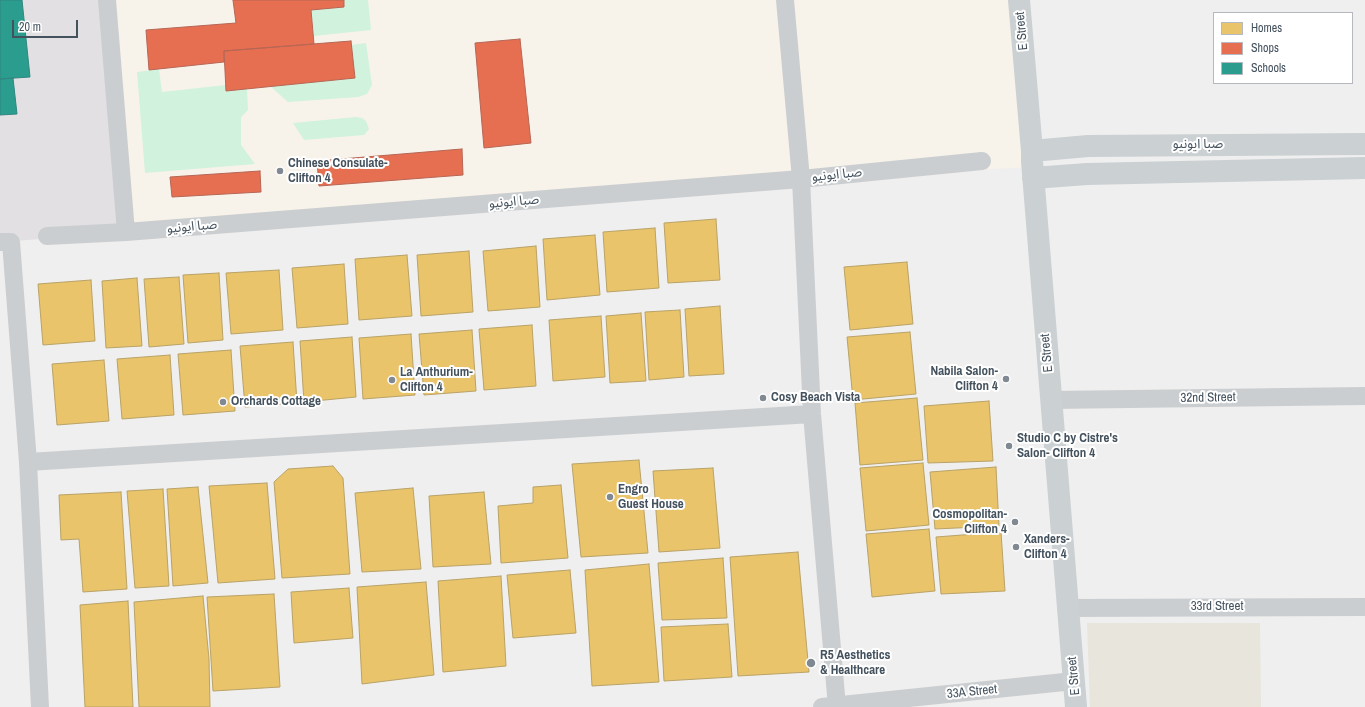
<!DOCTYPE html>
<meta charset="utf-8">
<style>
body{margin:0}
#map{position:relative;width:1365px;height:707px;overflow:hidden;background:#f0efef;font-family:"Archivo Narrow",sans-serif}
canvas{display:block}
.legend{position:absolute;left:1213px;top:12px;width:140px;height:72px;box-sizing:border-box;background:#fff;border:1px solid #b4babf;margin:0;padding:5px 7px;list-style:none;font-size:12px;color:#44525e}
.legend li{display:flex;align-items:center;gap:8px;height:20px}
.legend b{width:20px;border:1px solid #b4babf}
.scale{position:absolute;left:12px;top:20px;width:66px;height:18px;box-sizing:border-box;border:2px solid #44525e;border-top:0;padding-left:5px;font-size:12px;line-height:14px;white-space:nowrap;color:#44525e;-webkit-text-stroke:3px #fff;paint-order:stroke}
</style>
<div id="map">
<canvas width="1365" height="707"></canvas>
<ul class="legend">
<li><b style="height:11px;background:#e9c46a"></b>Homes</li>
<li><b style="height:11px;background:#e76f51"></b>Shops</li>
<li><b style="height:11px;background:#2a9d8f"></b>Schools</li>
</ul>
<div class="scale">20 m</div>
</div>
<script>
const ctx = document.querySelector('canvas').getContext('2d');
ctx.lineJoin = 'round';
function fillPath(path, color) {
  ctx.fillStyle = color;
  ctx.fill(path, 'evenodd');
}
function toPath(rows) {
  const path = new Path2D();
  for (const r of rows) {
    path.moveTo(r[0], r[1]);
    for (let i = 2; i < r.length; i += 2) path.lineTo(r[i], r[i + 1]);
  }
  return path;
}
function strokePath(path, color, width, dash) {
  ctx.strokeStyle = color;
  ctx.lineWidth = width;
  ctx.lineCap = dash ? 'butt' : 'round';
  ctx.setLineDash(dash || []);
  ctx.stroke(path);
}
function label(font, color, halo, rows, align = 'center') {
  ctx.font = font + ' "Archivo Narrow","Noto Sans Arabic",sans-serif';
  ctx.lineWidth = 4;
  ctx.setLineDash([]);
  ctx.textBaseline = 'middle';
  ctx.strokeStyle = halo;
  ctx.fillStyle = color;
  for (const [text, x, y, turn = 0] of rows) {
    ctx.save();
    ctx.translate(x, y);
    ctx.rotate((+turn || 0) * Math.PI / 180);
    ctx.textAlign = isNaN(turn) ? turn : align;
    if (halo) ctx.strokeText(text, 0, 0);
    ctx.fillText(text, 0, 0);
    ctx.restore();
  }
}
const commercial = toPath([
 [103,0,1019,0,1032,167,801,178,124,233]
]);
const education = toPath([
 [0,0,103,0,124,233,0,242]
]);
const green = toPath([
 [344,0,368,0,371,30,314,36,311,10,344,7],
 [366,43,372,85,367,94,358,97,288,102,270,86,351,45],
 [159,69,162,92,226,85,247,89,248,110,241,117,241,145,255,164,145,173,137,72],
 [356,117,362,118,366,121,369,129,364,135,304,140,293,123]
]);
const sand = toPath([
 [1087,623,1260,623,1261,707,1090,707]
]);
const homes = toPath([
 [716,219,720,280,668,283,664,223,716,219],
 [655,228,659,288,607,292,603,232,655,228],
 [595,235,600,295,547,300,543,239,595,235],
 [536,246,540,307,488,311,483,251,536,246],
 [469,251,473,312,421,316,417,255,469,251],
 [407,255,412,316,359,320,355,259,407,255],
 [907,262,913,324,850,330,844,267,907,262],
 [344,264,348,324,297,328,292,268,344,264],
 [279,270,283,330,231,334,226,273,279,270],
 [219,273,223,340,188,343,183,275,219,273],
 [179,277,184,344,149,347,144,279,179,277],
 [137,278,142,346,106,348,102,281,137,278],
 [91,280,95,341,43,345,38,284,91,280],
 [720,306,724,374,689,376,685,309,720,306],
 [680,310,684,377,649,380,645,312,680,310],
 [641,313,646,381,610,383,606,316,641,313],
 [601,316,605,377,553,381,549,320,601,316],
 [532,325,536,386,484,390,479,329,532,325],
 [472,330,476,391,424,395,419,334,472,330],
 [910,332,916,394,853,400,847,337,910,332],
 [411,334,415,395,363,399,359,338,411,334],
 [352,337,356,397,304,402,300,341,352,337],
 [293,342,297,403,245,407,240,346,293,342],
 [231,350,235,411,183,415,178,354,231,350],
 [170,355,174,415,122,419,117,359,170,355],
 [104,360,109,421,57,425,52,364,104,360],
 [917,398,923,460,860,465,855,403,917,398],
 [989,401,993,461,928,463,924,406,989,401],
 [639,460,648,553,581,557,572,464,639,460],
 [923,463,929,525,866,531,860,468,923,463],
 [333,466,343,478,350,574,282,578,274,482,288,469,333,466],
 [996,467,999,526,935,529,930,472,996,467],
 [713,468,720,548,659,552,653,471,713,468],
 [267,483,275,579,218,583,209,486,267,483],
 [561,485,568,558,501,563,498,506,533,503,533,487,561,485],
 [198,487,208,583,173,586,167,489,198,487],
 [413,488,421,569,362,572,355,493,413,488],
 [163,489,169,586,135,588,127,491,163,489],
 [121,492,127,589,83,592,79,539,61,540,59,495,121,492],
 [484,492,491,564,433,567,429,496,484,492],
 [929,529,935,591,872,597,866,534,929,529],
 [1001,532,1005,591,941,594,936,537,1001,532],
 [798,552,809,672,738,676,730,557,798,552],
 [723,558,727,618,662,620,658,563,723,558],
 [649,564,659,682,592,686,585,570,649,564],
 [570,570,576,633,513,638,507,575,570,570],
 [501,576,506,666,443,672,438,581,501,576],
 [426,582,434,675,362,684,357,587,426,582],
 [349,588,353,638,294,643,291,592,349,588],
 [274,594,280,687,213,691,207,597,274,594],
 [203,596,209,659,210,707,139,707,134,602,203,596],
 [128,601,133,707,85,707,80,605,128,601],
 [728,624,732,677,664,681,661,627,728,624]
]);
const shops = toPath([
 [233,0,344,0,344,7,311,10,314,44,224,51,224,62,149,70,146,30,236,23,233,0],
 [520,39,531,143,484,148,475,43,520,39],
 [351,41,355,78,226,91,224,51,351,41],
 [462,149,463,175,319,186,317,161,462,149],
 [260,171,261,192,172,197,170,177,260,171]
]);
const schools = toPath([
 [0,0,22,0,30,77,0,79,0,0],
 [13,78,17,114,0,115,0,79,13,78]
]);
const minor = toPath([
 [107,0,126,232],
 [785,0,801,179,812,414,837,707],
 [47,236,126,232,801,179,982,161],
 [0,242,11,242,28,462,40,707],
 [1051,400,1365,396],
 [28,462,812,414],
 [1068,608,1365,607],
 [822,707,1074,681]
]);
const secondary = toPath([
 [1019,0,1032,151,1032,161,1076,707],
 [1032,151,1088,146,1365,144],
 [1033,178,1087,174,1365,168]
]);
const markers = [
 [280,171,4,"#808991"],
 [1006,379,4,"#808991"],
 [392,380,4,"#808991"],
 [763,398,4,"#808991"],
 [223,402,4,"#808991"],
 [1009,446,4,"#808991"],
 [610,497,4,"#808991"],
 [1015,522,4,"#808991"],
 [1016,547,4,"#808991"],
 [811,663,5,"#808991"]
];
const streetNames = [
 ["E Street",1022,31,-95],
 ["صبا ایونیو",1198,145],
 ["صبا ایونیو",837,175,-6],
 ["صبا ایونیو",514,202,-5],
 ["صبا ایونیو",192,227,-5],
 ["E Street",1047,353,-95],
 ["32nd Street",1208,398,-1],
 ["33rd Street",1217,607],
 ["E Street",1074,676,-95],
 ["33A Street",972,692,-6]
];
const poiNames = [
 ["Chinese Consulate-",288,164],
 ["Clifton 4",288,179],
 ["Nabila Salon-",998,372,"right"],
 ["Clifton 4",998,387,"right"],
 ["La Anthurium-",400,373],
 ["Clifton 4",400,388],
 ["Cosy Beach Vista",771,398],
 ["Orchards Cottage",231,402],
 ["Studio C by Cistre's",1017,439],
 ["Salon- Clifton 4",1017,454],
 ["Engro",618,490],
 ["Guest House",618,505],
 ["Cosmopolitan-",1007,515,"right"],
 ["Clifton 4",1007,530,"right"],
 ["Xanders-",1024,540],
 ["Clifton 4",1024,555],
 ["R5 Aesthetics",820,656],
 ["& Healthcare",820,671]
];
fillPath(commercial, '#f8f3ea');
fillPath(education, '#e2e0e2');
fillPath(green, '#d1f2dd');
fillPath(sand, '#e8e5dd');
fillPath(homes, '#e9c46a');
strokePath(homes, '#b8a266', 1);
fillPath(shops, '#e76f51');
strokePath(shops, '#b66655', 1);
fillPath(schools, '#2a9d8f');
strokePath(schools, '#328680', 1);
strokePath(minor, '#cbced0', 18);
strokePath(secondary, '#cbd0d3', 22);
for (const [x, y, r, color] of markers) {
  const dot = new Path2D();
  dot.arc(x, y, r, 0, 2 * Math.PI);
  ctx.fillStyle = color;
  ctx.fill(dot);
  strokePath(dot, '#fff', 1.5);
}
label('13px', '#44525e', '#fff', streetNames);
label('bold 13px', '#44525e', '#fff', poiNames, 'left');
</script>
